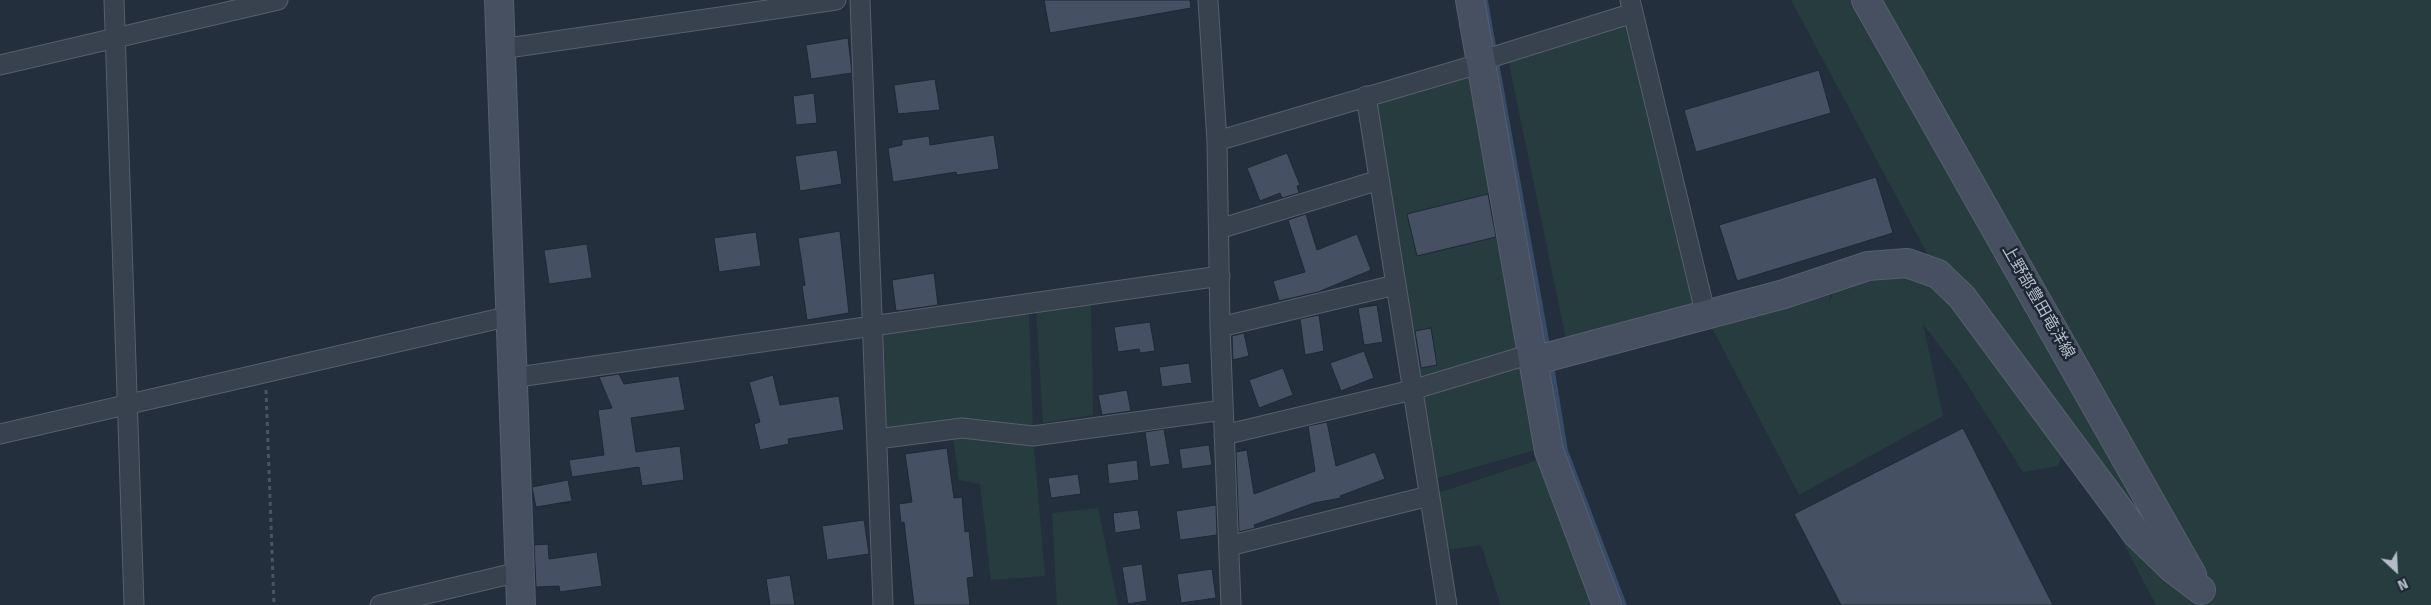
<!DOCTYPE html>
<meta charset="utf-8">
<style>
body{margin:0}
#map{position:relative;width:2431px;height:605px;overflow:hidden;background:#242f3e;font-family:"Fira Sans",sans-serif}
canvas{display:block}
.north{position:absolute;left:2371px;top:545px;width:50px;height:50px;-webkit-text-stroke:4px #1d2633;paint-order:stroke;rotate:155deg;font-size:14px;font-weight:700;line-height:20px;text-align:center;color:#b4bcc9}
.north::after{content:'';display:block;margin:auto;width:18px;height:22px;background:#b4bcc9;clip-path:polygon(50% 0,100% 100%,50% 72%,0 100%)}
</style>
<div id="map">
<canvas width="2431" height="605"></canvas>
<div class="north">N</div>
</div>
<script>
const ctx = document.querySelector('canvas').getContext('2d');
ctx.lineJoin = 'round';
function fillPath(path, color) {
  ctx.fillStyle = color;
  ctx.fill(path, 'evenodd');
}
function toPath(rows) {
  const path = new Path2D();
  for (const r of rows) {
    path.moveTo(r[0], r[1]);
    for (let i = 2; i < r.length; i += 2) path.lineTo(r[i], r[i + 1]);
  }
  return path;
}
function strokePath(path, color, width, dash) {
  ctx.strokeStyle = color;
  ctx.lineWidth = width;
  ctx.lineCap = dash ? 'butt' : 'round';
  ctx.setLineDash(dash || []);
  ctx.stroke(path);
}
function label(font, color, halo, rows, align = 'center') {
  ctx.font = font + ' "Fira Sans","Noto Sans JP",sans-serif';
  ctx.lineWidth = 5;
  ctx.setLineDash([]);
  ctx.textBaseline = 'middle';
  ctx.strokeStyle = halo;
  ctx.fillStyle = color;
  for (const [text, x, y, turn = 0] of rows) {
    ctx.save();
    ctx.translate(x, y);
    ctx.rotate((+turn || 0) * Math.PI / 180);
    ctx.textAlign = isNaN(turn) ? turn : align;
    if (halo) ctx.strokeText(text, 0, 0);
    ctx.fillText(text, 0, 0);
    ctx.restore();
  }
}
const green = toPath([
 [1791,0,2431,0,2431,605,2156,605,2073,447,2067,440,2058,466,2023,472,1958,370,1923,324,1943,416,1799,495,1706,316,1835,277,1828,306,1840,275,1938,274],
 [1635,21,1699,318,1567,344,1508,59],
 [1481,68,1539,449,1427,481,1366,96],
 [1091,302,1093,415,1043,423,1036,309],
 [1029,313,1033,436,1045,576,991,580,980,484,959,480,952,429,877,439,873,332],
 [1541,459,1596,605,1501,605,1481,545,1438,551,1429,496],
 [1098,508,1118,605,1057,605,1052,513]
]);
const stream = toPath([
 [1485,0,1548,350],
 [1551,364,1565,450,1624,605]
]);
const building = toPath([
 [1044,0,1190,0,1191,8,1050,33,1044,0],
 [848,38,852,73,811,79,806,45,848,38],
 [1819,70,1831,113,1696,152,1684,110,1819,70],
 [935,79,940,110,898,114,894,85,935,79],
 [814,93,817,123,796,125,793,96,814,93],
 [994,135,999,169,957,175,956,172,893,182,888,148,902,145,902,140,929,136,930,145,994,135],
 [837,150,842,184,800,191,795,156,837,150],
 [1287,153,1300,185,1297,186,1299,193,1282,198,1280,193,1260,201,1247,168,1287,153],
 [1876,177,1893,233,1737,281,1719,225,1876,177],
 [1488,194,1496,237,1417,256,1407,214,1488,194],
 [1306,214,1317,250,1357,234,1371,270,1318,292,1279,301,1273,281,1305,272,1288,220,1306,214],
 [840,231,849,313,807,320,802,286,805,285,798,238,840,231],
 [756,232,761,266,719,272,714,238,756,232],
 [587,244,592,278,549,284,544,250,587,244],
 [934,273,938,305,896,311,892,280,934,273],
 [1377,305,1383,342,1364,345,1358,308,1377,305],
 [1319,315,1324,351,1305,355,1300,319,1319,315],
 [1150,322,1155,351,1140,353,1139,349,1118,352,1114,327,1150,322],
 [1431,328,1437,365,1421,368,1415,331,1431,328],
 [1244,333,1249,356,1233,360,1232,336,1244,333],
 [1364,351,1374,378,1341,391,1330,363,1364,351],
 [1189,363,1192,383,1162,387,1159,367,1189,363],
 [1283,368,1293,395,1259,408,1249,380,1283,368],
 [619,374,624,384,679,376,685,410,631,418,636,452,680,446,684,480,642,486,639,467,572,477,569,460,604,455,598,410,612,408,599,377,619,374],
 [773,375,780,405,839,396,844,430,788,439,789,444,760,450,754,424,760,422,749,382,773,375],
 [1127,390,1131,411,1102,415,1098,395,1127,390],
 [1327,422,1336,466,1375,452,1385,479,1340,496,1341,498,1314,503,1254,525,1255,528,1239,532,1236,452,1247,450,1254,494,1315,471,1308,426,1327,422],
 [1963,428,2053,605,1841,605,1794,514,1963,428],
 [1164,429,1170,464,1150,467,1145,432,1164,429],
 [1209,445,1212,465,1182,469,1179,449,1209,445],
 [947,448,954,498,962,497,965,532,969,531,974,577,967,578,970,605,914,605,904,522,901,523,899,504,912,502,905,454,947,448],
 [1137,460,1139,480,1109,484,1107,464,1137,460],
 [1078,474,1081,494,1051,498,1048,478,1078,474],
 [568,480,572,501,536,507,532,487,568,480],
 [1216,505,1217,535,1180,540,1176,511,1216,505],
 [1138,510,1141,529,1115,533,1113,513,1138,510],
 [864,520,869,554,827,560,822,526,864,520],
 [548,544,549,559,597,552,602,586,560,592,559,586,536,587,534,545,548,544],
 [1142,564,1147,601,1128,604,1122,567,1142,564],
 [1212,569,1216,598,1181,603,1177,574,1212,569],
 [790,575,795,605,770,605,766,579,790,575]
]);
const path = toPath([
 [266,390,274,605]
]);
const street = toPath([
 [114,0,134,605],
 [860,0,883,605],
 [1208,0,1217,141,1220,327,1231,605],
 [1630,0,1706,316],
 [501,49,836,0],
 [0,65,278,0],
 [1366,96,1447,605],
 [1217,141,1472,66,1480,61,1633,13],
 [1219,229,1379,180],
 [1220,327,1395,285],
 [511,378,1220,276],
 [0,434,510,316],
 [1224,435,1412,390,1531,354],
 [877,439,962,428,1033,436,1223,410],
 [1229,546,1429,496],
 [380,605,519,572]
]);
const secondary = toPath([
 [499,0,521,605],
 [1470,0,1549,451,1607,605],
 [1866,0,2192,575],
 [1533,361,1784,294,1868,266,1907,263,1938,274,1962,297,2137,534,2172,568,2201,590]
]);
const streetNames = [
 ["上野部豊田竜洋線",2038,302,60]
];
fillPath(green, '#263c3f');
strokePath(stream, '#394c67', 5.5);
fillPath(building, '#455162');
strokePath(building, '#1f2835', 1);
strokePath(street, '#565f6c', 21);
strokePath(secondary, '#565f6c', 30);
strokePath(path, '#44595c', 3, [4, 4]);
strokePath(street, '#38414e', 19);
strokePath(secondary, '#465061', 28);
label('16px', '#b4bcc9', '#1d2633', streetNames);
</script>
